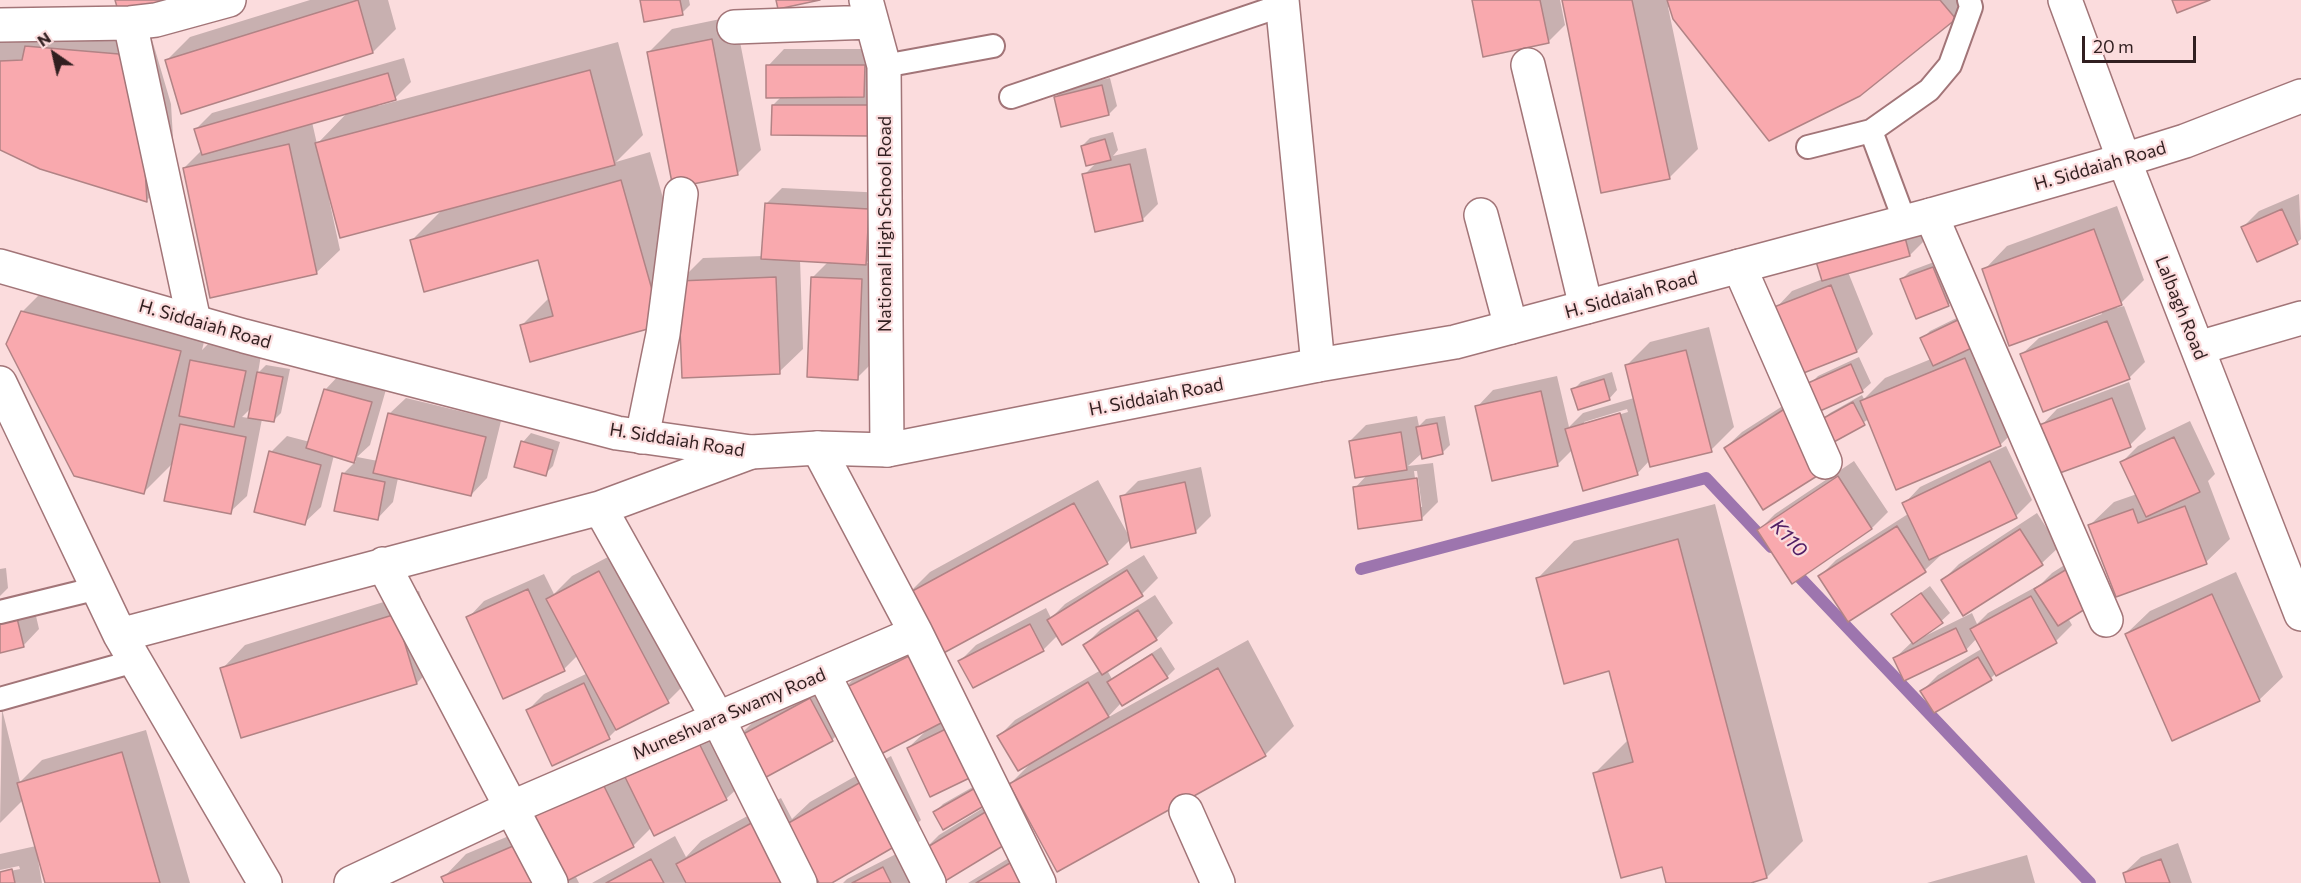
<!DOCTYPE html>
<style>
body{margin:0}
#map{position:relative;width:2301px;height:883px;overflow:hidden;background:#fbdcdd;font-family:Commissioner,sans-serif}
canvas{display:block}
.north{position:absolute;left:24px;top:24px;width:60px;height:60px;-webkit-text-stroke:4px #fbdcdd;paint-order:stroke;rotate:326deg;font-size:16px;font-weight:700;line-height:24px;text-align:center;color:#311f20}
.north::after{content:'';display:block;margin:auto;width:21px;height:27px;background:#311f20;clip-path:polygon(50% 0,100% 100%,50% 72%,0 100%)}
.scale{position:absolute;left:2082px;top:36px;width:114px;height:27px;box-sizing:border-box;border:3px solid #311f20;border-top:0;padding-left:8px;font-size:18px;line-height:21px;white-space:nowrap;color:#311f20;-webkit-text-stroke:4px #fbdcdd;paint-order:stroke}
</style>
<div id="map">
<canvas width="2301" height="883"></canvas>
<div class="north">N</div>
<div class="scale">20 m</div>
</div>
<script>
const ctx = document.querySelector('canvas').getContext('2d');
ctx.lineJoin = 'round';
function fillPath(path, color) {
  ctx.fillStyle = color;
  ctx.fill(path, 'evenodd');
}
function toPath(rows) {
  const path = new Path2D();
  for (const r of rows) {
    path.moveTo(r[0], r[1]);
    for (let i = 2; i < r.length; i += 2) path.lineTo(r[i], r[i + 1]);
  }
  return path;
}
function strokePath(path, color, width, dash) {
  ctx.strokeStyle = color;
  ctx.lineWidth = width;
  ctx.lineCap = dash ? 'butt' : 'round';
  ctx.setLineDash(dash || []);
  ctx.stroke(path);
}
function label(font, color, halo, rows, align = 'center') {
  ctx.font = font + ' Commissioner,sans-serif';
  ctx.lineWidth = 4.5;
  ctx.setLineDash([]);
  ctx.textBaseline = 'middle';
  ctx.strokeStyle = halo;
  ctx.fillStyle = color;
  for (const [text, x, y, turn = 0] of rows) {
    ctx.save();
    ctx.translate(x, y);
    ctx.rotate((+turn || 0) * Math.PI / 180);
    ctx.textAlign = isNaN(turn) ? turn : align;
    if (halo) ctx.strokeText(text, 0, 0);
    ctx.fillText(text, 0, 0);
    ctx.restore();
  }
}
const shadow = toPath([
 [310,0,388,0,396,29,373,52,166,61,190,37],
 [642,0,689,0,690,5,682,13],
 [1473,0,1560,0,1565,25,1548,42],
 [1563,0,1973,0,1955,18,1860,94,1668,7,1698,149,1669,178],
 [735,16,761,150,737,174,649,52,672,29],
 [148,26,171,104,175,172,146,201,0,148,0,34],
 [618,42,643,135,616,162,650,152,685,276,703,258,763,256,766,204,782,188,885,193,882,247,866,263,877,263,873,362,857,378,812,278,829,261,800,259,803,349,779,372,681,304,521,326,549,298,539,258,412,240,442,210,329,199,340,250,316,273,184,168,202,150,196,129,212,113,404,58,411,82,395,98,377,103,378,106],
 [349,111,317,144,312,122],
 [784,49,880,49,885,118,773,105,782,96,768,66],
 [1110,78,1117,106,1109,114,1056,97,1064,89],
 [1113,132,1118,150,1113,156,1146,148,1158,204,1142,220,1084,175,1097,162,1082,146,1090,138],
 [2299,194,2301,239,2297,243,2243,227,2259,211],
 [2117,206,2144,280,2116,308,2124,306,2145,362,2129,378,2022,354,2039,338,2102,314,2101,311,1984,270,2007,246],
 [1919,214,1926,239,1910,255,1848,272,1873,334,1857,351,1801,372,1776,308,1792,291,1823,279],
 [1942,259,1956,297,1948,305,1902,279,1910,271],
 [51,283,209,322,202,350,208,344,261,355,258,373,266,365,290,369,281,413,273,421,262,419,247,496,230,512,173,463,144,492,22,312],
 [251,408,249,418,242,417],
 [1971,311,2024,422,2000,445,1869,419,1833,441,1840,454,1824,470,1725,448,1742,432,1803,393,1820,422,1830,413,1862,395,1864,399,1885,378,1931,359,1922,339,1930,331],
 [1709,327,1734,427,1711,450,1650,460,1637,474,1572,450,1557,465,1477,407,1493,390,1557,376,1569,427,1583,413,1634,398,1626,366,1650,342],
 [1627,409,1628,412,1584,425,1584,422],
 [1859,357,1871,383,1862,391,1810,384,1818,376],
 [1612,372,1617,390,1609,399,1573,390,1581,382],
 [341,373,387,386,370,445,357,457,378,461,389,414,406,398,501,421,487,478,471,495,398,478,393,502,377,519,343,474,356,461,334,455,321,507,304,523,271,452,287,436,310,442,325,390],
 [2129,382,2146,429,2130,445,2041,426,2057,409],
 [1417,416,1419,426,1426,419,1445,416,1450,445,1442,453,1422,453,1408,466,1433,463,1438,502,1421,519,1355,488,1367,475,1350,441,1366,425],
 [1414,471,1417,471,1422,507,1419,507],
 [2190,421,2215,474,2208,481,2230,539,2206,562,2117,595,2090,525,2114,502,2137,494,2122,462,2138,446],
 [531,433,560,442,553,466,545,474,523,442],
 [2006,446,2032,500,2016,516,1940,552,1942,554,1925,570,1848,620,1820,576,1836,560,1908,514,1904,504,1920,487],
 [1854,461,1888,512,1872,528,1792,582,1759,530,1775,514],
 [1201,467,1211,516,1195,532,1131,539,1107,563,939,654,960,704,941,724,973,709,996,755,979,771,908,748,928,729,841,692,857,675,930,639,907,595,930,572,1098,480,1130,538,1122,497,1138,481],
 [1715,504,1803,841,1767,877,1745,883,1668,883,1663,865,1595,773,1629,739,1610,669,1538,578,1574,541],
 [2037,513,2059,547,2042,563,1964,613,1943,580,1959,564],
 [623,549,691,678,668,701,619,727,609,737,528,710,544,694,588,673,578,655,564,669,468,618,484,601,544,574,554,594,572,576],
 [2083,553,2068,618,2072,625,2056,641,1996,673,1991,678,1922,691,1938,675,1983,648,1977,638,1966,650,1895,658,1913,641,1893,614,1930,586,1950,613,1925,636,1972,613,1977,624,1988,613,2041,584,2052,573],
 [1144,555,1158,578,1142,594,1058,635,1043,650,974,686,960,661,976,645,1046,608,1051,618,1065,604],
 [6,568,8,588,0,596,0,569],
 [2236,572,2283,677,2259,700,2126,634,2150,611],
 [419,591,440,659,417,683,242,736,222,669,245,645],
 [1155,595,1173,623,1156,639,1107,670,1112,679,1161,647,1175,669,1167,677,1122,702,1107,718,1248,640,1294,726,1265,755,1057,870,1010,784,1033,761,999,736,1015,720,1101,670,1085,645,1101,629],
 [33,603,39,629,23,646,0,651,0,610],
 [826,683,849,723,832,740,758,780,736,739,752,723],
 [2,709,20,782,42,760,146,730,190,883,47,883,40,859,38,860,42,883,0,883,0,873,20,869,19,866,0,870,0,854,36,846,23,800,0,823],
 [711,720,743,783,726,799,651,828,633,846,575,875,579,883,445,883,443,878,466,854,535,825],
 [891,756,921,820,898,843,829,883,592,883,675,836,686,857,701,841,781,798,792,819,810,802],
 [992,776,1010,840,923,851,939,835,988,805,935,812,943,804],
 [2178,843,2192,883,2128,883,2124,873,2141,857],
 [1027,847,1047,883,968,883],
 [900,852,916,883,843,883,847,879],
 [2027,855,2035,883,1926,883,1927,883]
]);
const stream = toPath([
 [1789,566,2090,883],
 [1361,569,1706,478,1771,547]
]);
const building = toPath([
 [115,0,171,0,119,14,115,0],
 [358,0,373,53,181,114,165,60,358,0],
 [640,0,680,0,683,15,644,22,640,0],
 [776,0,820,0,778,9,776,0],
 [1472,0,1540,0,1549,43,1483,57,1472,0],
 [1562,0,1632,0,1670,179,1601,193,1562,0],
 [1667,0,1940,0,1956,19,1860,96,1769,141,1673,19,1667,0],
 [2172,0,2210,0,2177,13,2172,0],
 [712,39,738,175,673,188,647,52,712,39],
 [25,46,119,54,143,133,147,202,40,169,0,150,0,61,22,60,25,46],
 [766,65,865,65,864,97,766,98,766,65],
 [590,70,615,165,340,238,315,143,590,70],
 [388,73,396,100,202,155,194,129,388,73],
 [1102,85,1109,115,1061,127,1054,97,1102,85],
 [772,105,869,105,869,136,771,135,772,105],
 [1105,139,1111,160,1086,166,1081,146,1105,139],
 [289,144,317,274,210,298,183,168,289,144],
 [1130,164,1143,221,1095,232,1082,174,1130,164],
 [621,180,662,325,530,362,520,325,553,316,538,260,424,292,410,240,621,180],
 [765,203,869,209,866,265,761,259,765,203],
 [2282,209,2298,244,2257,262,2241,227,2282,209],
 [2094,229,2122,305,2009,346,1982,269,2094,229],
 [1903,230,1910,256,1822,281,1814,255,1903,230],
 [1933,267,1949,306,1916,319,1900,279,1933,267],
 [776,277,780,374,682,378,678,281,776,277],
 [811,277,862,279,858,380,807,377,811,277],
 [1831,285,1857,352,1801,374,1774,307,1831,285],
 [21,311,181,351,144,494,74,476,6,344,21,311],
 [1962,318,1976,346,1933,366,1920,338,1962,318],
 [2107,321,2130,379,2043,412,2020,354,2107,321],
 [1686,350,1712,452,1650,467,1625,365,1686,350],
 [1965,358,2001,446,1896,490,1860,401,1965,358],
 [190,360,246,371,234,427,179,416,190,360],
 [1851,364,1863,392,1820,411,1808,383,1851,364],
 [257,372,283,377,274,422,248,418,257,372],
 [1604,379,1610,400,1578,410,1571,389,1604,379],
 [324,389,372,402,354,463,306,448,324,389],
 [1541,391,1558,466,1492,481,1475,406,1541,391],
 [2112,398,2131,447,2057,474,2039,425,2112,398],
 [1853,402,1865,425,1832,443,1820,420,1853,402],
 [1786,408,1825,471,1763,510,1724,448,1786,408],
 [388,413,486,437,471,496,373,473,388,413],
 [1620,413,1638,475,1583,491,1565,429,1620,413],
 [1437,423,1443,454,1422,459,1416,427,1437,423],
 [180,424,246,437,231,514,164,501,180,424],
 [1401,432,1407,470,1355,478,1349,441,1401,432],
 [2174,437,2200,492,2146,517,2120,462,2174,437],
 [521,441,553,450,546,476,514,467,521,441],
 [269,451,321,465,305,525,254,512,269,451],
 [1990,461,2017,518,1929,560,1902,503,1990,461],
 [342,473,385,482,378,520,334,511,342,473],
 [1838,476,1872,529,1792,584,1757,530,1838,476],
 [1417,478,1422,520,1358,529,1353,487,1417,478],
 [1185,482,1196,533,1131,548,1120,496,1185,482],
 [1074,503,1108,564,938,656,905,595,1074,503],
 [2185,506,2207,564,2116,597,2088,525,2133,509,2138,523,2185,506],
 [1897,526,1926,572,1848,622,1818,576,1897,526],
 [2020,529,2043,565,1963,616,1941,580,2020,529],
 [1678,539,1767,878,1751,883,1666,883,1662,867,1621,878,1593,773,1633,762,1609,671,1564,684,1536,578,1678,539],
 [2067,569,2090,606,2058,626,2034,589,2067,569],
 [1127,570,1143,596,1062,645,1047,620,1127,570],
 [599,571,669,703,616,730,546,599,599,571],
 [528,589,565,671,503,699,466,617,528,589],
 [1921,593,1943,623,1913,644,1891,614,1921,593],
 [2212,594,2260,701,2172,741,2125,634,2212,594],
 [2031,596,2057,643,1996,676,1970,629,2031,596],
 [1138,610,1157,640,1102,675,1083,645,1138,610],
 [396,614,417,684,241,738,220,668,396,614],
 [17,618,24,647,0,653,0,622,17,618],
 [1030,624,1044,651,973,688,958,661,1030,624],
 [1956,628,1967,651,1904,681,1893,658,1956,628],
 [1152,654,1168,678,1122,706,1107,682,1152,654],
 [911,655,945,721,879,755,839,691,911,655],
 [1978,657,1992,680,1934,713,1920,691,1978,657],
 [1218,668,1266,756,1057,872,1009,784,1218,668],
 [1088,682,1109,717,1018,771,997,736,1088,682],
 [584,683,610,739,552,766,526,710,584,683],
 [810,698,833,741,757,782,734,739,810,698],
 [956,724,980,773,930,797,907,748,956,724],
 [695,735,727,800,654,836,622,771,695,735],
 [122,752,160,883,45,883,17,783,122,752],
 [868,778,899,844,832,883,819,883,785,825,868,778],
 [601,780,634,847,563,883,529,817,601,780],
 [984,783,994,800,943,830,933,812,984,783],
 [992,808,1011,841,942,883,921,851,992,808],
 [757,820,791,883,686,883,676,864,757,820],
 [527,840,545,883,444,883,441,877,527,840],
 [651,859,664,883,606,883,651,859],
 [2161,859,2170,883,2126,883,2123,873,2161,859],
 [1010,863,1022,883,976,883,1010,863],
 [883,867,891,883,852,883,883,867],
 [12,869,15,883,0,883,0,872,12,869]
]);
const service = toPath([
 [884,66,993,46],
 [1011,97,1283,5],
 [1871,131,1905,222],
 [1808,147,1871,131,1929,90,1950,65,1971,7,1969,0],
 [0,612,98,588],
 [0,699,135,661]
]);
const minor = toPath([
 [866,0,884,66,887,450],
 [1282,0,1318,365],
 [130,23,194,321],
 [0,25,130,23,156,20,229,0],
 [734,27,872,22],
 [1528,65,1586,307],
 [1481,215,1511,327],
 [1931,215,2106,620],
 [1739,266,1825,462],
 [2198,348,2301,318],
 [0,383,120,635,265,883],
 [642,437,663,334,681,194],
 [600,508,718,719,800,883],
 [383,564,551,883],
 [916,633,1039,883],
 [120,635,600,508,751,452],
 [823,673,929,883],
 [1186,811,1218,883],
 [351,883,513,807,916,633,818,448]
]);
const secondary = toPath([
 [2065,0,2124,160]
]);
const primary = toPath([
 [2124,160,2301,614],
 [0,266,244,336,617,433,751,452,818,448,887,450,1318,365,1455,342,1931,215,2124,160,2185,141,2301,96]
]);
const streetNames = [
 ["H. Siddaiah Road",2100,166,-16],
 ["National High School Road",885,224,-90],
 ["H. Siddaiah Road",1631,295,-15],
 ["Lalbagh Road",2181,308,68],
 ["H. Siddaiah Road",205,324,16],
 ["H. Siddaiah Road",1156,397,-11],
 ["H. Siddaiah Road",677,440,9],
 ["Muneshvara Swamy Road",729,714,-23]
];
const waterNames = [
 ["K110",1789,538,47]
];
fillPath(shadow, '#0003');
strokePath(stream, '#9d75ae', 12);
fillPath(building, '#f9a9ae');
strokePath(building, '#b18385', 1.5);
strokePath(service, '#a27578', 26);
strokePath(minor, '#a27578', 36);
strokePath(secondary, '#a27578', 36);
strokePath(primary, '#a27578', 36);
strokePath(service, '#fff', 22);
strokePath(minor, '#fff', 33);
strokePath(secondary, '#fff', 33);
strokePath(primary, '#fff', 33);
label('18px', '#311f20', '#fbdcdd', streetNames);
label('italic 20px', '#501d64', '#fbdcdd', waterNames);
</script>
